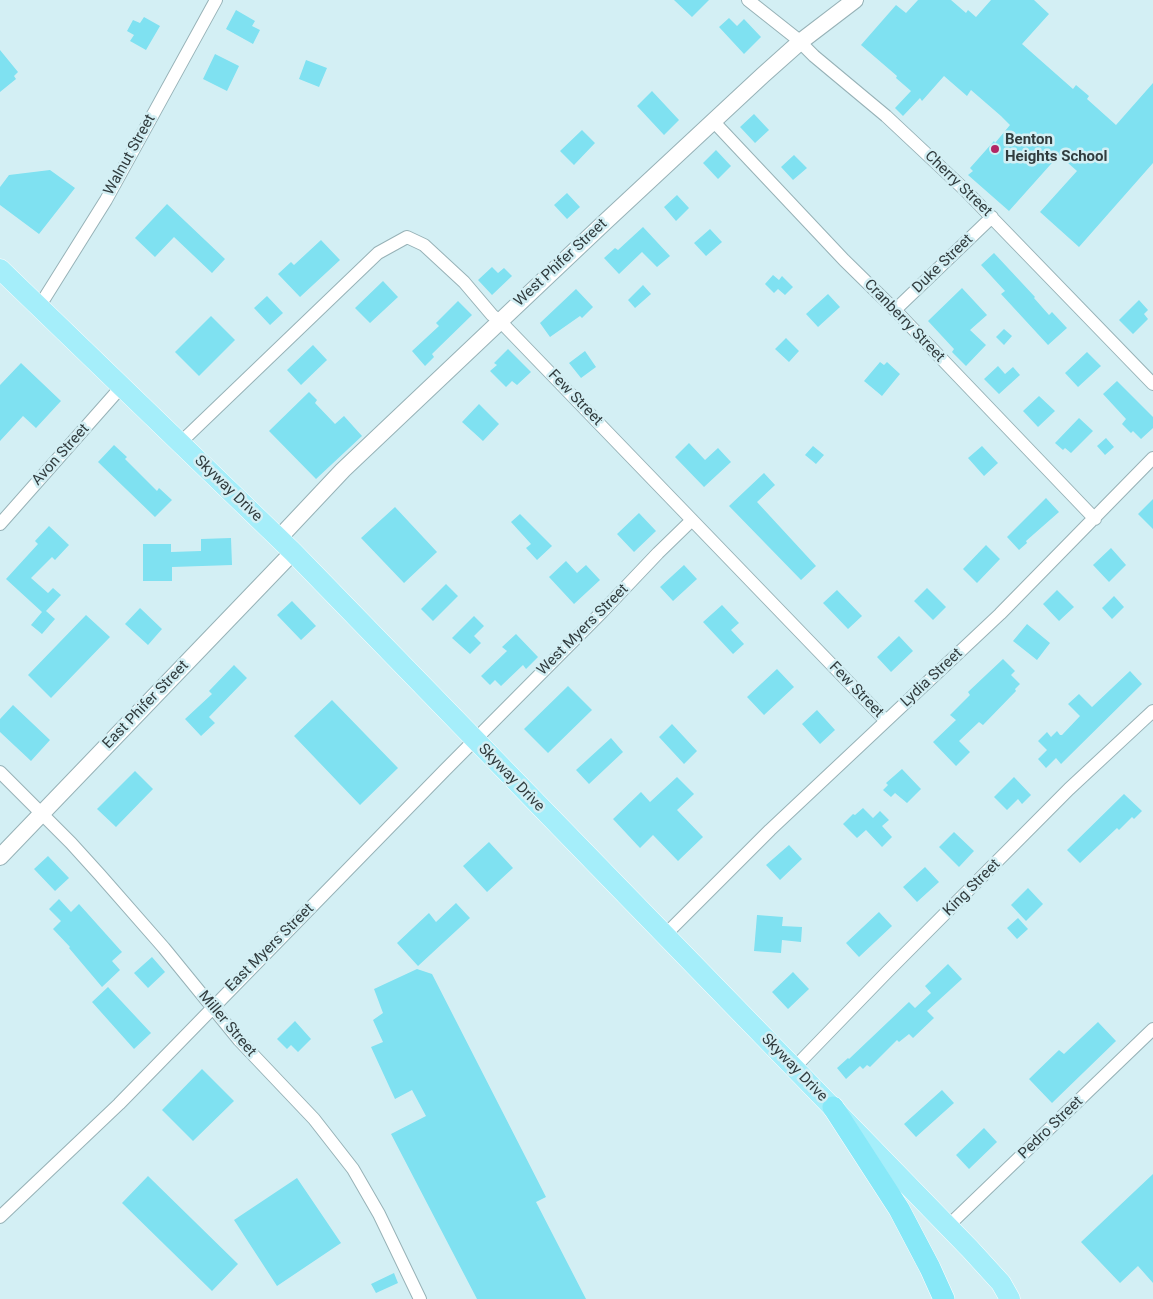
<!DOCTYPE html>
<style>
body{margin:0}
canvas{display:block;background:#d3eff4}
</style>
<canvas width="1153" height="1299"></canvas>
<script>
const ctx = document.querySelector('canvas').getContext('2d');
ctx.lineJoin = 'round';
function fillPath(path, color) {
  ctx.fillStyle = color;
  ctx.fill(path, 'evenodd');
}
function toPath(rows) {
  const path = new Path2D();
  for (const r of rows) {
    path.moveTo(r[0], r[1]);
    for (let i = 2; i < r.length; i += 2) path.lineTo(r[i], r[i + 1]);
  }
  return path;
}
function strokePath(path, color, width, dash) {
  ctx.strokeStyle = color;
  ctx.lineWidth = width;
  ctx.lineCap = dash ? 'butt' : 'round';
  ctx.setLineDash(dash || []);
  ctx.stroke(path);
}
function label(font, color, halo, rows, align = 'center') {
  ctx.font = font + ' Roboto,sans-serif';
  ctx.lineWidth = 5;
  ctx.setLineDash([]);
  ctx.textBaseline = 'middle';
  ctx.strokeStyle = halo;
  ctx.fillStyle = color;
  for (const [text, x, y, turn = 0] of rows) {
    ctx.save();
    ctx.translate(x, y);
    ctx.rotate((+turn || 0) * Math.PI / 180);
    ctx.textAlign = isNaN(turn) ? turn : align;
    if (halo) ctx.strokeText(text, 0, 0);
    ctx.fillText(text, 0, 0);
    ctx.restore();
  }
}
const building = toPath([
 [674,0,709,0,692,17],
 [918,0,951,0,966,13,968,10,976,17,991,0,1034,0,1049,14,1022,44,1073,89,1076,85,1089,96,1087,99,1116,125,1153,83,1153,163,1079,247,1040,212,1077,171,1059,155,1009,211,968,175,973,171,970,168,994,141,995,143,1010,125,1001,116,971,90,967,96,944,76,922,101,920,98,903,116,895,108,911,91,896,78,897,76,861,45,896,5,906,13],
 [236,10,255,21,252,26,260,30,253,44,226,29],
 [144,17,160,26,146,50,130,41,134,35,127,31,133,20,140,23],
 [729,18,737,26,744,19,761,37,744,54,719,27],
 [0,50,18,72,14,76,16,79,0,92],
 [215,54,239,66,227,91,203,79],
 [306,60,327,68,319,87,299,79],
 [652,91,679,120,664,135,637,106],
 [754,114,769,130,755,143,740,127],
 [582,130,595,143,574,165,560,151],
 [716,150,731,166,718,179,703,163],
 [794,155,807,168,793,180,781,167],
 [50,170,75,188,39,234,0,205,0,187,9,175],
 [567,193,580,207,567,219,554,205],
 [677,195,689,208,676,221,664,207],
 [167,204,225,259,212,273,174,237,155,257,135,238],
 [643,227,670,256,657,267,642,252,619,274,604,258,615,248,618,250],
 [710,229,722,242,706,256,694,243],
 [321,240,340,260,300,297,278,274,291,262,294,265],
 [994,253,1035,297,1034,298,1049,315,1052,312,1067,328,1048,345,1001,294,1005,291,981,265],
 [492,267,498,273,504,268,512,276,492,295,478,280],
 [773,275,779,280,782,276,793,287,785,295,778,289,774,293,765,284],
 [383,281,398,297,370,323,355,308],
 [643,285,651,294,635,308,628,300],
 [962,288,987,315,970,330,986,345,966,366,952,352,954,349,928,321],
 [576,289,593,307,582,318,580,316,550,337,540,323],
 [828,294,840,307,818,327,806,314],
 [267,296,283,313,270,325,254,308],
 [1139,300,1148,310,1144,314,1148,319,1133,334,1119,320],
 [458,301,472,315,432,354,434,357,425,366,412,351,439,326,436,323],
 [211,316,235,340,199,376,175,352],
 [1004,329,1012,336,1004,345,996,337],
 [786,338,799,351,789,362,775,349],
 [313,345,327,360,301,385,287,370],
 [508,349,531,372,517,385,512,381,506,387,490,371,497,365,494,363],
 [585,351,596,367,581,378,569,363],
 [1087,352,1101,366,1078,387,1065,373],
 [880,362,884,365,887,362,900,374,882,396,864,381],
 [21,363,61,401,36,428,23,416,0,441,0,385],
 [998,366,1005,374,1013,367,1020,375,999,394,984,379],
 [1117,381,1153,417,1153,428,1141,439,1133,431,1131,433,1122,424,1126,419,1103,394],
 [309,392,317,400,315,403,335,424,344,416,362,436,316,479,269,431],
 [1039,396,1055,411,1038,427,1023,411],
 [479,404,499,424,483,441,462,422],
 [1079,418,1093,431,1071,453,1065,448,1063,450,1055,443],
 [1106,438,1114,447,1105,455,1097,446],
 [689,443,705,460,718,448,731,462,704,487,675,457],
 [114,445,127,457,125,459,157,491,159,488,172,500,155,517,98,462],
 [813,446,824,455,816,464,805,455],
 [982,446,998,463,984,476,968,458],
 [764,473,775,485,757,502,816,566,801,580,729,506],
 [1046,498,1059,512,1026,541,1027,543,1019,550,1007,537],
 [1153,499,1153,529,1138,514],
 [395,507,437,552,404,583,361,538],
 [639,513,656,531,634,552,617,534],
 [520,514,552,546,537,560,526,548,531,544,511,522],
 [49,526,69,545,55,560,52,557,31,578,48,593,53,588,61,595,46,611,55,619,42,634,31,625,42,612,6,579,38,544,35,541],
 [231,538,232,565,172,567,172,581,143,581,143,544,171,544,171,552,201,551,201,539],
 [986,545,1000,559,977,583,963,569],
 [1111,548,1126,565,1109,582,1093,565],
 [566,561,577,573,586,565,600,580,574,604,549,577],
 [684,565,697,579,673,601,660,587],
 [446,584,458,596,433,621,421,609],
 [927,588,946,607,933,620,914,601],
 [837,590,862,616,848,629,823,603],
 [1057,590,1074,607,1059,621,1043,604],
 [1114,596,1124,607,1112,619,1102,608],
 [292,601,316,626,301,640,277,615],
 [722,605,739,623,731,630,744,644,733,654,703,622],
 [140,608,162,629,148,645,125,624],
 [86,615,110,637,51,698,28,675],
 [474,616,484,626,474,636,481,643,470,654,452,638],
 [1027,624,1050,643,1037,660,1013,641],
 [516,634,538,657,526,669,523,665,501,686,495,680,490,685,481,676,507,651,502,647],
 [899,636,913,651,891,672,877,657],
 [1003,659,1015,671,1011,675,1020,684,1015,689,1016,691,983,725,979,722,959,741,970,752,956,766,933,742,956,720,950,715,970,695,968,692],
 [234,665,247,678,209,717,215,723,201,736,185,719,212,694,209,691],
 [777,669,794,687,764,715,747,697],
 [1130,671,1142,684,1061,764,1056,758,1046,768,1038,759,1047,750,1038,741,1047,732,1051,737,1057,731,1060,735,1062,735,1080,716,1068,704,1079,694,1092,707],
 [568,686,592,710,548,753,524,729],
 [332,700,398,768,360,805,294,736],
 [13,705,50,740,31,761,0,732,0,719],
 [817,710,835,730,820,744,802,724],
 [672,724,697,751,684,764,659,737],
 [611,738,623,752,589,784,576,770],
 [902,769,921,789,907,803,895,793,891,797,883,790,888,785,886,783],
 [135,771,153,789,116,827,97,809],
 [677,777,694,794,677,810,703,837,678,861,653,835,640,848,613,819,641,792,650,802],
 [1014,777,1031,795,1022,804,1018,799,1007,810,994,797],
 [1124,794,1142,811,1134,819,1132,817,1119,830,1117,828,1080,863,1067,850],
 [863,808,873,818,880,811,889,820,882,826,892,837,882,847,866,830,857,838,843,824,853,814,855,815],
 [954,832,974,851,959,867,939,847],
 [489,842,513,868,487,892,463,866],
 [789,845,802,859,780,880,766,865],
 [48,856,69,878,55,891,34,869],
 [925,867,939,882,917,902,903,887],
 [1028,888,1043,904,1026,921,1011,905],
 [59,899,71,912,79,904,122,952,112,961,120,970,102,987,69,948,70,947,53,929,61,921,49,909],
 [456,903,470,918,418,966,397,943,429,913,436,922],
 [879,912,892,926,859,957,846,943],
 [757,915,783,917,782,926,802,927,801,942,782,940,781,953,754,951],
 [1018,918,1028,929,1017,939,1007,928],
 [152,957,165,972,148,988,134,973],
 [948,964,962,979,927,1011,934,1018,913,1038,909,1034,899,1042,897,1040,870,1067,867,1065,863,1069,860,1066,846,1079,837,1068,848,1058,849,1059,909,1002,915,1008,931,993,925,986],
 [417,969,432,974,546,1197,536,1202,586,1299,477,1299,391,1134,426,1116,412,1090,395,1099,371,1047,383,1042,373,1020,383,1013,374,989],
 [793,972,809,989,788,1009,772,992],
 [108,987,151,1033,134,1049,92,1002],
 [295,1021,311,1039,298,1052,291,1045,287,1049,277,1039],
 [1098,1022,1116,1041,1052,1103,1029,1079,1059,1050,1064,1054],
 [202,1069,234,1101,193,1141,162,1110],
 [942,1090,954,1103,916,1137,904,1124],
 [984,1128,997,1142,969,1169,956,1155],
 [1153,1174,1153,1283,1138,1266,1120,1283,1081,1242],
 [148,1176,238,1264,212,1291,122,1203],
 [297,1178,341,1243,277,1286,234,1220],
 [394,1273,398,1283,376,1293,371,1284]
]);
const minor = toPath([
 [748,0,796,38,814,56,886,116,965,190,1153,384],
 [714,122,844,260,895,310,1095,519],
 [39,307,106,200,216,0],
 [895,310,992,217],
 [180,443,378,253,407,237,424,245,464,282,492,315,500,321,886,721],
 [0,524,122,386],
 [0,772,71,843,100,875,164,948,239,1040,314,1119,353,1169,379,1214,420,1299],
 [665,935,770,830,1000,614,1153,458],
 [794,1068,887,972,1069,789,1153,711],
 [0,1217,119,1104,444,771,602,612,658,553,692,520],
 [948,1226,1153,1029]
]);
const tertiary = toPath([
 [279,538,343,470,605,222,763,75,800,42,855,0],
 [0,857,293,552]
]);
const primary = toPath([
 [0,269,293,552,970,1249,1001,1283,1010,1299]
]);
const trunk = toPath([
 [833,1107,899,1209,930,1268,944,1299]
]);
const markers = [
 [995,149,5,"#b12664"]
];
const poiNames = [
 ["Benton",1005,140],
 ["Heights School",1005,157]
];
const streetNames = [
 ["Walnut Street",130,155,-61],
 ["Cherry Street",958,184,44],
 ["West Phifer Street",561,263,-43],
 ["Duke Street",943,264,-44],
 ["Cranberry Street",904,321,46],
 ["Few Street",575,398,46],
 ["Avon Street",61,455,-48],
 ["Skyway Drive",228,489,44],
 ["West Myers Street",583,630,-45],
 ["Lydia Street",932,678,-43],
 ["Few Street",856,690,46],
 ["East Phifer Street",146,705,-46],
 ["Skyway Drive",511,778,46],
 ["King Street",972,888,-45],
 ["East Myers Street",270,948,-45],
 ["Miller Street",227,1024,50],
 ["Skyway Drive",794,1068,46],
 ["Pedro Street",1051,1128,-44]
];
fillPath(building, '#7fe1f1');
strokePath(minor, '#97b2b7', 14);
strokePath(tertiary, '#97b2b7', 18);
strokePath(primary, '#fff', 21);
strokePath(trunk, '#fff', 22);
strokePath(minor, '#fff', 12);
strokePath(tertiary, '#fff', 16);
strokePath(primary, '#a5eefa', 20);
strokePath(trunk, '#87e8f8', 21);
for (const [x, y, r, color] of markers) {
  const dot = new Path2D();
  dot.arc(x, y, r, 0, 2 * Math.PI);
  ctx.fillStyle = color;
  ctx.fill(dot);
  strokePath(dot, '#d3eff4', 2);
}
label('bold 15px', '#313c3e', '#d3eff4', poiNames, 'left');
label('15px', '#313c3e', '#d3eff4', streetNames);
</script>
